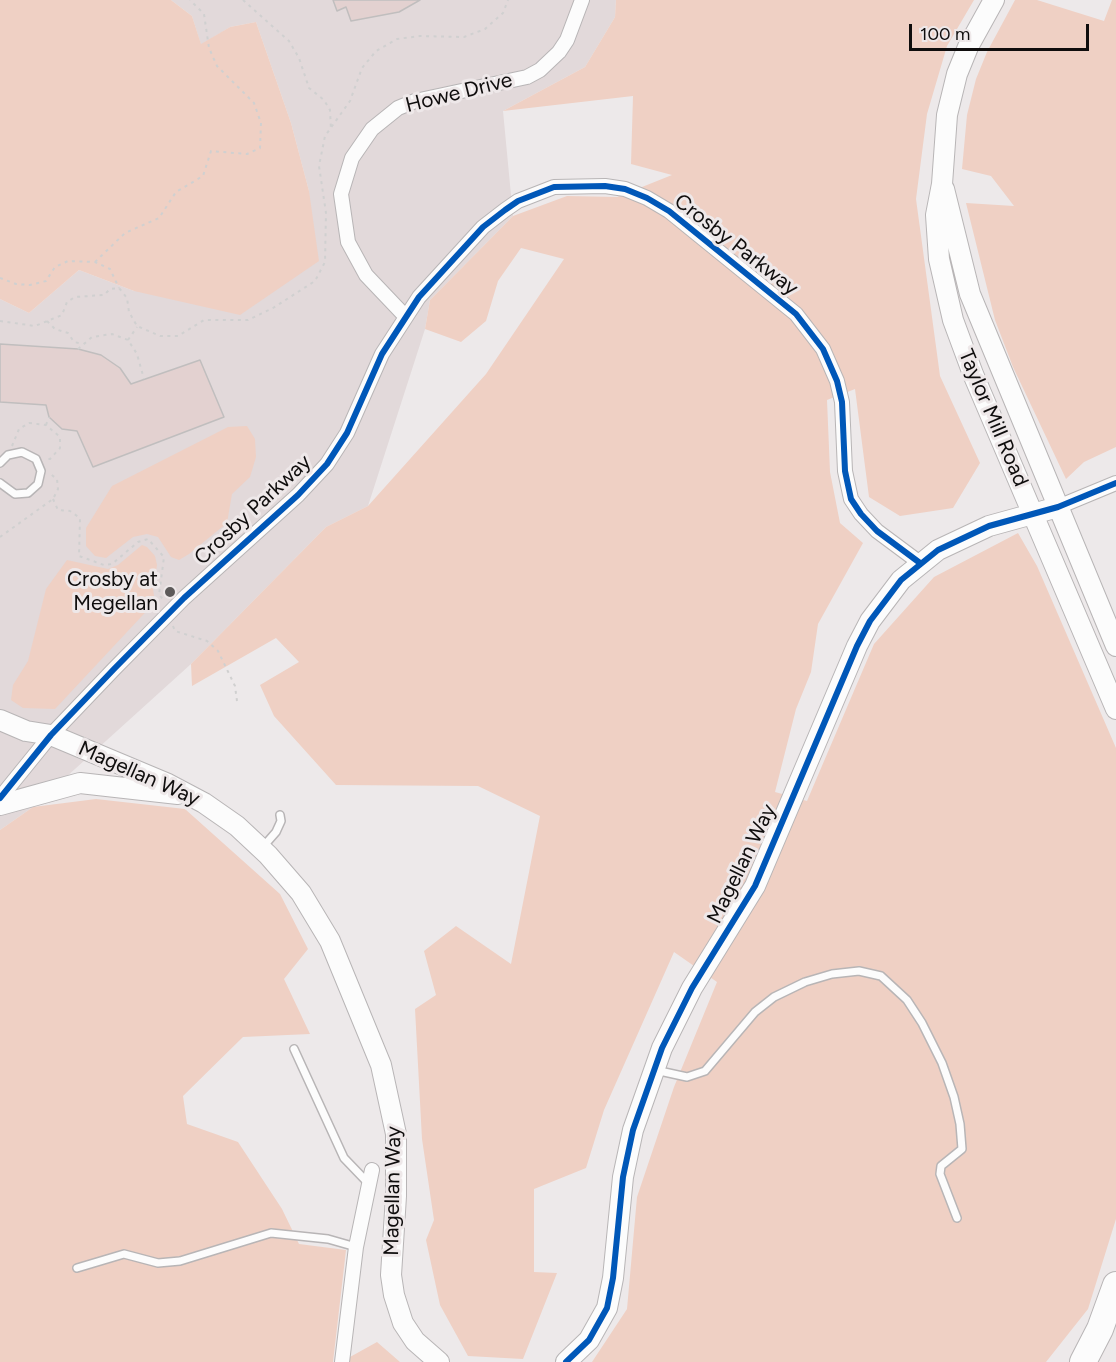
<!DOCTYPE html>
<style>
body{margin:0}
#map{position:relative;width:1116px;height:1362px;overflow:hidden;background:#ede9ea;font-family:Figtree,sans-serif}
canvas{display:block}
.scale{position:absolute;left:909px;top:24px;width:180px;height:27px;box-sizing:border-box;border:3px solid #0f0d0d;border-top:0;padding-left:8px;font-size:18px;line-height:21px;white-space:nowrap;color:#0f0d0d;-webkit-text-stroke:4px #eee8e9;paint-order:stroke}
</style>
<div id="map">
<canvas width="1116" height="1362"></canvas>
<div class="scale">100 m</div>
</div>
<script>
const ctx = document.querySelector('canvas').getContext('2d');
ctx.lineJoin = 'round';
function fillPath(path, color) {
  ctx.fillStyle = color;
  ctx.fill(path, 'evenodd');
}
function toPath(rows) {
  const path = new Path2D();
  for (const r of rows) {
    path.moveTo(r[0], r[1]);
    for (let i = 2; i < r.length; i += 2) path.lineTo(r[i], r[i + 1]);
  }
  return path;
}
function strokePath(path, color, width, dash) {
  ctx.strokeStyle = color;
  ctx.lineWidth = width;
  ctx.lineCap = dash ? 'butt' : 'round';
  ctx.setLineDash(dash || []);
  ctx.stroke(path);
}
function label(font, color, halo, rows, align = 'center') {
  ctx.font = font + ' Figtree,sans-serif';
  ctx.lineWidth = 6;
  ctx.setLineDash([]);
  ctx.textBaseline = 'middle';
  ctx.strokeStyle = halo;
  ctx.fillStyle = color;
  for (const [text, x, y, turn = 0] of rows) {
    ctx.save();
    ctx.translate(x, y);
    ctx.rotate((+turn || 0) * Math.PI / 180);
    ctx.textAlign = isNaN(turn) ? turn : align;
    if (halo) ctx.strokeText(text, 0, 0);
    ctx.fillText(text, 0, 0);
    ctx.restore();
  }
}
const built = toPath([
 [171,0,616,0,615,17,585,67,503,111,513,216,430,300,425,329,368,506,326,527,191,664,33,807,0,830,0,299,29,313,79,270,134,291,309,191,291,123,256,22,230,27,201,45,192,16]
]);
const green = toPath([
 [0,0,171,0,192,16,201,44,230,27,256,22,291,123,309,191,319,261,240,315,134,291,79,270,29,313,0,299],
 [616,0,974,0,947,46,927,114,916,199,940,376,980,463,953,508,900,516,869,497,855,389,827,400,830,472,840,523,863,543,818,624,811,672,796,709,775,792,807,801,874,644,934,577,1018,533,1037,566,1116,748,1116,1219,1088,1309,1046,1362,592,1362,627,1309,637,1197,674,1087,717,982,674,952,604,1110,586,1168,534,1189,534,1272,557,1273,523,1359,468,1356,440,1305,426,1240,434,1220,422,1139,415,1009,436,995,424,951,456,926,511,964,540,816,478,786,336,785,274,716,260,685,299,662,276,638,192,686,191,664,326,527,368,506,486,374,564,259,521,248,498,281,486,321,461,342,425,329,430,300,513,216,567,196,617,197,672,175,631,164,633,96,503,111,585,67,615,17],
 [1015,0,1037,0,1104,21,1112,0,1116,0,1116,447,1084,462,1066,479,1013,367,995,320,966,203,1014,206,991,176,962,169,967,115,976,79,987,52],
 [247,426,255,439,256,457,250,477,232,494,227,523,189,554,179,560,171,557,158,537,147,534,133,537,106,558,95,556,86,546,86,528,112,486,228,427],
 [142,545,147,547,155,556,157,565,153,589,155,602,55,709,23,708,11,700,13,685,28,661,46,589,67,560,108,569,118,565],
 [96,799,185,809,280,894,308,949,284,979,310,1034,243,1037,183,1096,187,1124,238,1142,282,1209,299,1244,346,1250,333,1362,0,1362,0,830,33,807],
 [377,1342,400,1362,341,1362]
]);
const building = toPath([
 [333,0,420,0,399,12,351,21,346,7,337,11,333,0],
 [0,344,78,349,101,355,120,368,131,384,200,360,224,417,93,467,77,431,62,429,49,417,46,405,0,402,0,344]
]);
const path = toPath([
 [243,0,289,41,299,58,309,88,324,100,330,110,331,130],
 [95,262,125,233,159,218,176,192,203,176,211,151,247,154,260,148,261,123,254,103,217,66,209,48,204,14,190,0],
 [0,278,16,284,30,285,46,281,55,267,68,261,95,262,110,269,119,288],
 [0,321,35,326,62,315,67,302,75,297,104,295,110,289,119,288,127,298,129,312,137,326,160,336,178,336,204,320,248,320,273,308,315,281,325,262,326,213,319,166,325,136,350,101,362,68,376,51,397,39,420,36,464,37,485,29,503,13,508,0],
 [47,321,55,329,68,333,74,342,83,344],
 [128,340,137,327],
 [78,349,92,337,112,334,128,340,137,354,144,379],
 [46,425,49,417],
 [12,446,19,429,29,423,46,425,60,437,60,448,50,459,44,459],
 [53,499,58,510,70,511,80,518,79,556,104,565,112,564,138,542,148,539,164,557,159,595,165,601],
 [0,537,53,499,58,489,57,479,49,473],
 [173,626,175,631,207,641,218,651,235,686,237,701]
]);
const lane = toPath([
 [0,463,8,455,22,452,36,459,41,471,38,484,28,493,15,494,0,483],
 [262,848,276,832,281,821,280,815],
 [294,1049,344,1158,369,1184],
 [655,1070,687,1077,705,1071,755,1012,774,997,805,982,832,974,859,971,881,976,907,1000,922,1023,942,1063,954,1097,960,1124,962,1149,941,1166,940,1174,957,1218],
 [77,1268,124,1254,158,1263,180,1261,271,1233,328,1239,356,1247]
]);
const street = toPath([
 [405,316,366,275,348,242,341,194,352,158,372,129,398,108,415,101,527,77,540,70,559,52,567,40,582,0],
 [1058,507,1116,483],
 [0,798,51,735,114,669,184,598,298,495,327,464,347,433,382,354,419,297,483,227,505,210,518,201,554,187,605,186,625,189,647,198,669,211,796,314,823,349,837,381,842,402,845,471,851,499,861,514,877,531,920,563],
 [342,1362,356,1247,372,1170]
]);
const secondary = toPath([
 [994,0,968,47,957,74,947,115,942,184,936,215,939,259,953,320,973,374,1116,709],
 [944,189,970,294,1116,646],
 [0,720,26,731,51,735,168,784,204,803,237,826,268,855,301,893,330,941,381,1065,396,1134,396,1196,391,1275,394,1295,403,1323,415,1341,439,1362],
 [0,805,80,783,178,794],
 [566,1362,589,1340,607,1308,613,1278,623,1177,633,1130,662,1048,692,988,755,886,857,646,870,621,901,580,938,550,989,526,1058,507]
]);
const highway = toPath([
 [1083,1362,1100,1329,1116,1285]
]);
const cycleway = toPath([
 [0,798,51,735,114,669,184,598,298,495,327,464,347,433,382,354,419,297,483,227,505,210,518,201,554,187,605,186,625,189,647,198,669,211,796,314,823,349,837,381,842,402,845,471,851,499,861,514,877,531,920,563],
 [566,1362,589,1340,607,1308,613,1278,623,1177,633,1130,662,1048,692,988,755,886,857,646,870,621,901,580,938,550,989,526,1058,507,1116,483]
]);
const markers = [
 [170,592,6,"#5d5a5a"]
];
const streetNames = [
 ["Howe Drive",459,93,-14],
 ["Crosby Parkway",736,245,38],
 ["Taylor Mill Road",993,418,67],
 ["Crosby Parkway",253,510,-43],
 ["Magellan Way",139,774,24],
 ["Magellan Way",742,864,-64],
 ["Magellan Way",393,1191,-89]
];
const poiNames = [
 ["Crosby at",158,580],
 ["Megellan",158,604]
];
fillPath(built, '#e2d9da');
fillPath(green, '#efd0c4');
fillPath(building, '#e3d1d0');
strokePath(building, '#c0bebe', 1.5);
strokePath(lane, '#b8b5b6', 10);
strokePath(street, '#b8b5b6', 16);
strokePath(secondary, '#b8b5b6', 22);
strokePath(highway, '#b8b5b6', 28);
strokePath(path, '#d0d0d0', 2, [3, 4.5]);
strokePath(lane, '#fcfcfc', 7);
strokePath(street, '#fcfcfc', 14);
strokePath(secondary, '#fcfcfc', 20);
strokePath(highway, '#fcfcfc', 26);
strokePath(cycleway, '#0057b8', 6);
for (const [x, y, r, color] of markers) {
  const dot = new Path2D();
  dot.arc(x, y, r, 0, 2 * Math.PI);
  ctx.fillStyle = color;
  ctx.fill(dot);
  strokePath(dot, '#eee8e9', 2);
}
label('21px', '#0f0d0d', '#eee8e9', streetNames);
label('21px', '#0f0d0d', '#eee8e9', poiNames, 'right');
</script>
